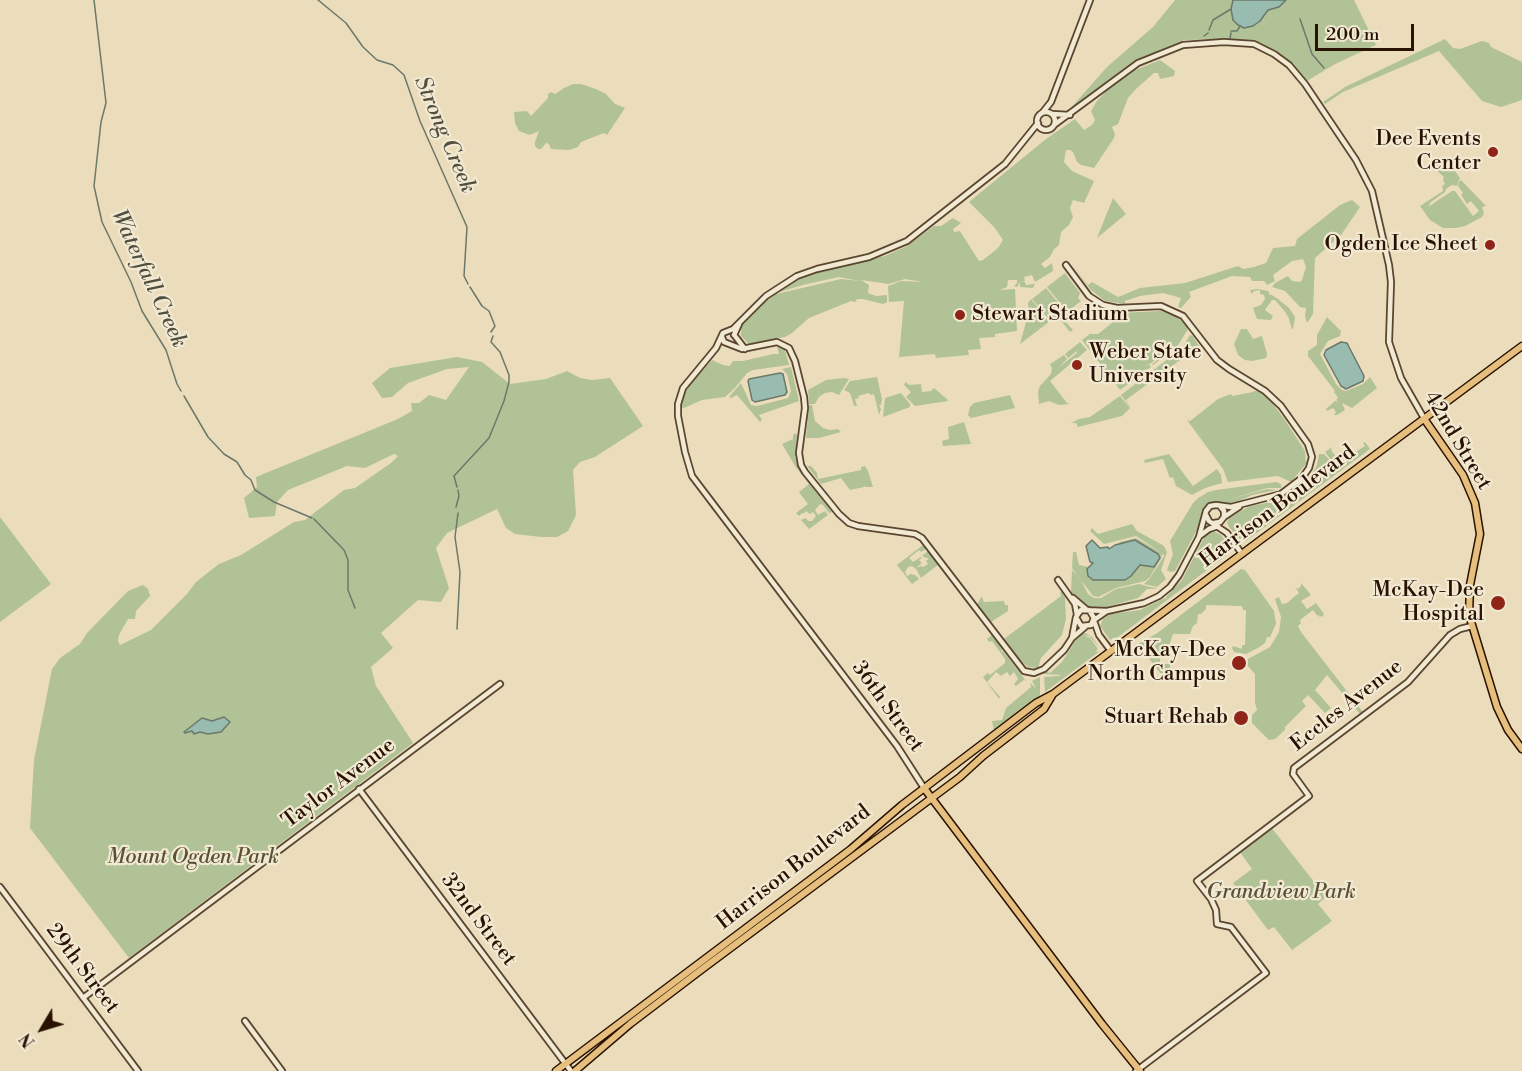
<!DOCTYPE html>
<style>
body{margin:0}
#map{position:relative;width:1522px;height:1071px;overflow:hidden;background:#ebddbc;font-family:"Libre Bodoni",serif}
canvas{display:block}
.north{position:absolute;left:12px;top:999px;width:60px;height:60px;-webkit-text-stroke:4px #f2e9d3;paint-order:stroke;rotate:232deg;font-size:16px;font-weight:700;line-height:24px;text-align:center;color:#291201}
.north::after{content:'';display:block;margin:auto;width:21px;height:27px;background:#291201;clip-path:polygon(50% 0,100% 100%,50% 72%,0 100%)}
.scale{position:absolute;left:1315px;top:24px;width:99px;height:27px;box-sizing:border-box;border:3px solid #291201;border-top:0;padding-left:8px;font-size:18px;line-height:21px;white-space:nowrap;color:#291201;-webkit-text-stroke:4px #f2e9d3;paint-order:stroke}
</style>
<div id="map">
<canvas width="1522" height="1071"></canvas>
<div class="north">N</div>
<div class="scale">200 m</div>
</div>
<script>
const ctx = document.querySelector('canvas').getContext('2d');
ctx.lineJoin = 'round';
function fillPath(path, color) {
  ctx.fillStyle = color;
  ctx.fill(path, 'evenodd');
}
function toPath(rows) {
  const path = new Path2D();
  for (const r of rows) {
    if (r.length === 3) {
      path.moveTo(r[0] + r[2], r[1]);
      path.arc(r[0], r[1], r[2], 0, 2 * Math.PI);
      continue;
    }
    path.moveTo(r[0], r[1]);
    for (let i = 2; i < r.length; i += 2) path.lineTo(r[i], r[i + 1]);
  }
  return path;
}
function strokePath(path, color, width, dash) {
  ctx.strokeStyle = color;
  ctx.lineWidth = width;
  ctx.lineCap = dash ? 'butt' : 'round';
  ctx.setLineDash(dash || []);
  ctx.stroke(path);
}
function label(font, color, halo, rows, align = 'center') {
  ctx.font = font + ' "Libre Bodoni",serif';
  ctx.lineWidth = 4.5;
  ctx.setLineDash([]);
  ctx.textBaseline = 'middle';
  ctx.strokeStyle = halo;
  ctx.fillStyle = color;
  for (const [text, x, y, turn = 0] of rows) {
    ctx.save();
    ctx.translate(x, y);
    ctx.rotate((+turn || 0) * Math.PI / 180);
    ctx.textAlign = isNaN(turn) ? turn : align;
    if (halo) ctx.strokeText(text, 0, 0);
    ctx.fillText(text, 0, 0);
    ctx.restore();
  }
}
const green = toPath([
 [1175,0,1354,0,1376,45,1335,64,1307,81,1291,63,1277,52,1257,42,1226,39,1184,40,1135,61,1069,110,1107,67,1153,27],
 [1445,39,1453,48,1460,49,1482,41,1489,43,1491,47,1522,62,1522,100,1501,107,1482,101,1439,51,1343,92,1325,104,1323,102,1345,87],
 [1160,60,1175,71,1174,76,1160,79,1158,73,1154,73,1136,89,1128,98,1118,124,1112,127,1115,134,1114,138,1094,168,1081,165,1077,162,1073,152,1070,150,1066,150,1064,162,1072,171,1094,181,1084,203,1073,200,1070,208,1073,217,1069,225,1061,232,1059,245,1054,249,1050,257,1041,264,1045,268,1052,263,1053,271,1035,282,1032,275,1024,277,1025,281,1022,282,1025,282,1026,285,1035,284,1033,288,1020,287,1020,282,1017,287,1014,286,1017,283,1017,280,1008,280,1007,287,1000,290,1015,289,1017,331,995,334,995,337,979,338,981,349,968,350,969,355,936,358,935,354,899,357,904,301,889,302,888,286,901,281,923,282,905,279,889,284,861,280,869,285,868,293,876,296,887,295,887,302,883,304,863,299,857,299,855,302,851,301,809,318,792,333,785,337,749,344,741,336,741,326,772,295,841,279,860,281,839,277,803,285,776,293,798,279,828,269,885,256,905,247,934,226,941,226,953,218,961,223,953,229,954,232,960,231,979,261,983,260,998,248,1003,240,995,228,969,202,1046,139,1075,119,1084,130,1092,125,1095,120,1091,111,1097,101,1108,89,1135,70],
 [573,84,581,84,596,89,606,94,615,104,625,108,607,135,604,133,581,142,578,147,569,150,551,149,549,144,546,143,541,149,538,149,535,146,535,142,539,131,530,135,519,131,515,123,514,112,527,111,531,116,548,98,548,94,551,92,555,94,564,88],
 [1432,160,1454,170,1460,178,1457,186,1452,185,1446,189,1445,192,1431,202,1428,207,1452,191,1455,191,1473,216,1479,211,1471,201,1467,204,1461,195,1463,193,1458,186,1459,182,1461,180,1486,206,1482,207,1484,213,1482,217,1465,226,1456,228,1443,228,1430,220,1420,206,1443,191,1442,186,1445,184,1443,180,1444,177,1436,170],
 [1113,198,1126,214,1097,238],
 [1352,200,1360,207,1341,235,1315,258,1313,314,1307,323,1305,316,1306,308,1300,307,1285,291,1272,287,1275,283,1288,276,1292,281,1300,282,1302,280,1306,267,1303,259,1292,261,1273,275,1275,281,1267,285,1264,281,1252,281,1250,277,1232,276,1189,292,1191,297,1181,308,1178,307,1181,298,1163,293,1140,296,1125,301,1125,304,1105,301,1091,290,1072,265,1088,285,1092,282,1118,297,1140,288,1185,283,1238,266,1243,269,1254,267,1266,263,1273,248,1295,246,1297,239,1340,205],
 [1065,273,1080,293,1078,298,1081,301,1067,312,1047,287],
 [1046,288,1070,317,1065,321,1073,330,1070,332,1058,317,1053,320,1051,316,1050,321,1032,299],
 [1258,289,1268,291,1270,294,1268,295,1272,295,1278,299,1289,308,1295,317,1293,329,1292,329,1288,316,1286,315,1287,314,1275,300,1272,300,1265,310,1273,316,1271,320,1257,319,1253,308,1261,305,1265,299,1264,295,1260,294,1260,290,1254,291,1252,294,1250,290],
 [1031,299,1049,322,1020,344,1026,322,1029,320,1028,303],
 [1161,311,1175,316,1187,325,1188,329,1177,347,1153,365,1152,364,1160,358,1159,357,1147,366,1150,365,1151,367,1120,390,1082,340,1090,334,1098,334,1117,319,1119,313],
 [1327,317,1341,331,1340,336,1328,341,1320,354,1336,384,1342,390,1346,391,1363,384,1370,377,1377,388,1352,408,1342,403,1345,410,1337,415,1334,415,1336,412,1333,408,1327,411,1326,409,1335,401,1339,402,1336,400,1338,398,1334,392,1335,391,1308,356,1308,351,1317,345,1317,335],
 [1241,329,1247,329,1253,339,1262,336,1267,354,1266,358,1252,361,1245,360,1238,355,1234,344],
 [1190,335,1193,336,1199,346,1126,400,1131,408,1121,395,1182,348],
 [1080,342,1087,350,1050,381,1067,403,1070,404,1059,405,1049,401,1039,404,1038,391,1040,386,1051,374,1052,368,1050,364,1064,355,1067,359,1059,367,1077,353,1077,351,1068,358,1065,354],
 [777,345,785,350,789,365,753,370,747,373,735,388,725,397,702,400,684,408,680,407,684,394,691,383,712,360,723,365,730,366,733,361,743,361,773,354,779,354],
 [457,357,482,362,510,384,546,379,567,371,580,378,592,380,610,378,643,426,595,457,580,462,573,470,576,515,568,531,557,537,541,537,515,534,506,528,497,509,447,533,436,548,449,588,441,602,418,600,381,633,393,648,371,667,376,686,413,743,129,958,30,828,34,760,52,669,60,658,80,644,87,633,128,591,143,585,148,589,150,596,136,611,135,619,128,619,119,635,118,641,120,645,151,630,187,594,196,582,219,564,241,555,294,522,305,520,344,490,355,488,391,463,398,456,394,454,365,468,347,466,288,490,277,502,275,516,249,518,244,498,257,487,256,477,398,419,412,411,411,403,419,403,429,395,446,400,469,367,447,369,408,383,392,397,382,398,372,383,390,368],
 [791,367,799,401,759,415,762,420,760,422,737,395,731,398,729,397,741,383,751,405,757,406,788,398,791,391,787,374,782,369],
 [877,377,882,399,881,405,879,405,881,409,879,415,874,394,871,395,869,393,858,396,859,398,855,399,857,406,854,406,850,393,844,390,850,381],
 [844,378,849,379,839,395,832,392,825,393,819,397,815,404,809,404,808,390,826,380],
 [906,382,909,385,921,384,922,392,931,391,934,388,947,399,948,401,915,406,906,397,911,392,904,385],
 [1254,391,1260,391,1267,396,1285,420,1305,451,1306,464,1291,482,1278,476,1228,482,1223,469,1187,420,1190,421,1218,399,1231,394,1232,396,1253,392],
 [901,393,910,404,910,407,883,417,885,398],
 [1010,395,1015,408,971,418,968,415,970,407,974,403],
 [1120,396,1130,408,1122,416,1078,427,1076,423,1071,423,1079,419,1090,417],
 [809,405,812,405,815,421,823,428,830,430,838,429,841,432,819,438,806,438],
 [964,422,971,444,943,446,942,441,949,439,948,427],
 [795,433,797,435,795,457,799,469,832,512,829,513,823,505,820,504,815,510,818,515,825,511,828,515,809,529,801,520,806,518,808,521,812,521,816,516,813,512,810,514,806,511,803,514,802,513,799,516,796,513,808,504,799,492,809,484,795,466,782,444,793,439,793,435],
 [1365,442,1370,449,1246,541,1242,540,1241,541,1229,527,1227,522,1230,517,1250,506,1282,500,1285,504,1283,507,1289,501,1286,503,1284,499,1298,489,1312,474,1317,465,1319,454,1324,454,1339,470,1325,452,1332,447,1331,450,1340,462,1365,446,1363,443],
 [1169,454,1193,486,1217,469,1221,475,1222,483,1205,488,1192,495,1176,486,1173,477,1170,478,1168,473,1163,459,1145,463,1144,460],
 [807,466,811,466,817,473,818,479,861,470,861,467,865,466,868,471,873,487,865,487,865,485,864,487,850,490,841,478,821,484],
 [1276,482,1281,484,1281,488,1267,488,1227,500,1267,489,1277,490,1252,495,1231,505,1216,502,1209,504,1204,509,1200,524,1175,571,1170,572,1167,570,1173,554,1170,541,1193,503,1199,497,1223,499,1200,497,1208,492,1216,490],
 [0,517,51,584,0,622],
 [1132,524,1137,531,1164,546,1167,552,1161,570,1166,579,1157,587,1144,584,1150,578,1164,556,1163,553,1161,558,1150,577,1145,581,1116,588,1098,597,1093,596,1072,568,1073,552,1076,552,1079,565,1089,567,1087,569,1088,576,1093,580,1125,580,1131,576,1141,565,1154,567,1160,558,1158,554,1135,540,1120,544,1119,542,1136,538,1162,553,1136,536,1104,544,1090,531,1092,528,1098,534],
 [1212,530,1221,535,1230,548,1226,547,1216,551,1207,558,1226,548,1229,549,1227,555,1114,640,1113,638,1110,640,1100,626,1103,619,1110,614,1140,610,1165,598,1167,599,1166,597,1182,580,1207,532],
 [923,545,926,549,921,552,919,550,909,558,913,562,921,557,922,558,919,560,922,563,916,568,921,566,923,567,928,564,926,561,929,559,922,556,928,551,938,565,921,578,916,569,912,566,908,567,905,572,907,576,911,574,915,575,919,579,912,584,897,565],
 [1241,569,1245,570,1274,611,1276,624,1270,637,1267,637,1265,643,1258,648,1246,654,1234,652,1232,648,1233,646,1242,649,1242,645,1245,645,1246,610,1243,610,1242,606,1206,605,1206,609,1201,614,1198,614,1197,623,1193,626,1190,634,1173,634,1166,655,1160,655,1160,664,1170,664,1171,681,1167,682,1138,644,1156,634],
 [1072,570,1080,578,1088,594,1094,598,1101,598,1116,589,1139,584,1158,589,1147,589,1138,598,1103,608,1094,608,1084,604,1071,592],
 [1301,583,1311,595,1301,601,1307,609,1316,603,1324,614,1322,617,1318,615,1320,619,1313,610,1300,620,1301,623,1298,626,1301,632,1363,712,1360,714,1327,675,1315,690,1331,708,1325,713,1308,695,1302,701,1306,706,1285,727,1285,730,1275,739,1269,740,1252,723,1252,715,1257,710,1255,703,1255,674,1247,665,1247,662,1248,659,1270,647,1279,632,1281,617,1275,599,1279,597,1282,604,1287,603,1299,593,1295,587,1298,589,1301,586],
 [1062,591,1065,597,1066,619,1062,635,1041,658,1038,668,1028,667,1021,661,1004,639,1061,596,1060,593],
 [981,597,982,597,984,602,1004,601,1005,605,1008,605,1008,611,991,622,977,605],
 [1085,633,1092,637,1100,648,1089,636,1083,635,1090,638,1098,649,1095,652,1100,651,1045,692,1044,677,1058,676,1062,675,1043,674,1047,672,1050,673,1062,662,1079,635],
 [992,635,1002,649,1001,652,1003,651,1026,681,1024,680,1016,686,1014,684,1018,679,1014,672,1010,676,1007,672,1001,676,996,672,987,682,1000,697,999,699,983,677,988,673,990,675,1005,663,1005,659,1000,652,992,641,989,642,987,639],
 [1040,677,1040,696,994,730,992,721,1002,720,1006,708,1031,687,1030,683,1036,688,1032,681],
 [1271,827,1326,897,1318,904,1332,921,1292,950,1274,927,1268,930,1233,883,1252,869,1240,852]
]);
const water = toPath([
 [1233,0,1286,0,1279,7,1268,10,1260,21,1253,26,1244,28,1238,25,1233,20,1231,9,1233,0],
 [1341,342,1347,343,1364,376,1363,381,1346,389,1341,386,1324,355,1326,350,1341,342],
 [780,373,783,374,787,392,785,395,755,402,752,400,748,381,749,379,780,373],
 [1092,540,1100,548,1108,547,1109,549,1115,545,1135,540,1158,554,1160,558,1154,567,1140,565,1131,576,1125,580,1093,580,1088,576,1087,569,1093,563,1090,562,1086,546,1092,540],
 [224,717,230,722,221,732,208,734,200,732,194,734,192,731,185,733,184,732,202,718,212,721,224,717]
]);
const stream = toPath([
 [94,0,106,103,101,122,94,186,102,222,131,282,142,311,166,350,177,384,181,391],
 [318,0,346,23,363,47,377,60,393,65,404,75,420,121,467,227,464,276,468,284],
 [1300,19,1312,54,1324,68],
 [1209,30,1213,20,1231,9],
 [1231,31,1237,31,1240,26],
 [1204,36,1208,33],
 [1230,38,1231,33],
 [470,287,482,306,489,311,495,326,491,332],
 [184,396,208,437,224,454,237,462,245,475,251,480,255,490,274,502,312,518],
 [457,487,454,476,489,438,504,401,509,382,509,375,500,352,491,342,493,336],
 [456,507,459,496,458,490],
 [314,519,344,550,348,560,348,590,355,608],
 [457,629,460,572,455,537,458,513]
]);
const minor = toPath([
 [1046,121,9],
 [1043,112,1051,102,1090,0],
 [1053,114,1070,115],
 [1054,125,1138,63,1183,45,1224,42,1254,44,1274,54,1289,65,1305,84,1356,160,1372,191,1389,265,1391,282,1389,342,1401,378,1425,420],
 [1066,265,1089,296,1103,305,1117,308,1161,306,1183,316,1217,360,1229,369,1265,391,1281,406,1308,444,1312,457,1309,468,1302,478,1281,494,1231,507,1216,505,1210,506,1206,511,1199,537,1179,575,1170,587,1159,596,1144,603,1107,611,1081,610,1076,617,1072,638],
 [734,335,739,324],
 [735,336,745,349],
 [722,337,724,342,742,349,777,342,789,348,795,361,804,397,805,408,799,453,801,465,805,472,839,514,849,523,858,526,915,534,922,538,1024,671,1034,673,1044,669,1064,650,1072,638,1085,627],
 [1206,515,1209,521,1227,533,1242,554],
 [1224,517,1239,507],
 [1214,523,1220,522,1224,517,1224,511,1220,506],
 [1201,535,1209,529,1218,526],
 [1058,580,1075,604,1077,615],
 [1073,598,1087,610],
 [1077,619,1081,626,1091,625,1094,618,1089,610],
 [1094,620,1107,611],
 [1094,621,1099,635,1111,651],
 [924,788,897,746,692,476,685,452,678,416,678,404,683,388,716,348,723,333,733,329,766,296,797,276,817,269,869,257,907,241,1005,164,1038,123],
 [359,789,571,1071],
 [0,887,138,1071],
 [83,998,500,684],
 [245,1021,282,1071],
 [1136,1071,1266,973,1231,927,1217,924,1216,910,1211,899,1197,881,1309,796,1293,774,1294,768,1408,682,1450,635,1460,629,1472,626]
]);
const major = toPath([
 [1425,420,1463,475,1475,503,1480,534,1470,585,1469,615,1497,707,1508,730,1522,749],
 [924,788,1102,1024,1140,1071],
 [556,1071,851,849,902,805,1036,703,1053,694,1522,346],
 [575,1071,630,1024,701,970,960,777,983,756,1044,709,1053,694]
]);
const markers = [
 [1493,152,6,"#8f2418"],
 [1490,245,6,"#8f2418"],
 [960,315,6,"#8f2418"],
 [1077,365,6,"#8f2418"],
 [1498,603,8,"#8f2418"],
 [1239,663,8,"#8f2418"],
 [1241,718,8,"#8f2418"]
];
const poiNames = [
 ["Dee Events",1481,140],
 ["Center",1481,164],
 ["Ogden Ice Sheet",1478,245],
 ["Stewart Stadium",972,315,"left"],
 ["Weber State",1089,353,"left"],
 ["University",1089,377,"left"],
 ["McKay-Dee",1484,591],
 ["Hospital",1484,615],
 ["McKay-Dee",1226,651],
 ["North Campus",1226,675],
 ["Stuart Rehab",1228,718]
];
const streetNames = [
 ["42nd Street",1457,441,59],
 ["Harrison Boulevard",1278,507,-37],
 ["Eccles Avenue",1347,706,-38],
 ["36th Street",887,707,54],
 ["Taylor Avenue",339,784,-37],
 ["Harrison Boulevard",794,868,-38],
 ["32nd Street",478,920,53],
 ["29th Street",82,969,53]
];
const parkNames = [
 ["Mount Ogden Park",193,858],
 ["Grandview Park",1281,893]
];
const waterNames = [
 ["Strong Creek",444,135,67],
 ["Waterfall Creek",148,279,65]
];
fillPath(green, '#b1c296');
fillPath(water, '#98bcb0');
strokePath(water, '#6c786a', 1.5);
strokePath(stream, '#6c786a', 1.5);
strokePath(minor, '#5a4530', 8);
strokePath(major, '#291201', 9);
strokePath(minor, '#f2e9d3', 4.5);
strokePath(major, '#e6be7e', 6);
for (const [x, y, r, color] of markers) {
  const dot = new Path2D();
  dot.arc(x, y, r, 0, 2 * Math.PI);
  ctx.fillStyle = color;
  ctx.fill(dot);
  strokePath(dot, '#f2e9d3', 2);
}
label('21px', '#291201', '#f2e9d3', poiNames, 'right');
label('21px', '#291201', '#f2e9d3', streetNames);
label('italic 21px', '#595035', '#f2e9d3', parkNames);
label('italic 22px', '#504e3e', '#f2e9d3', waterNames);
</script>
